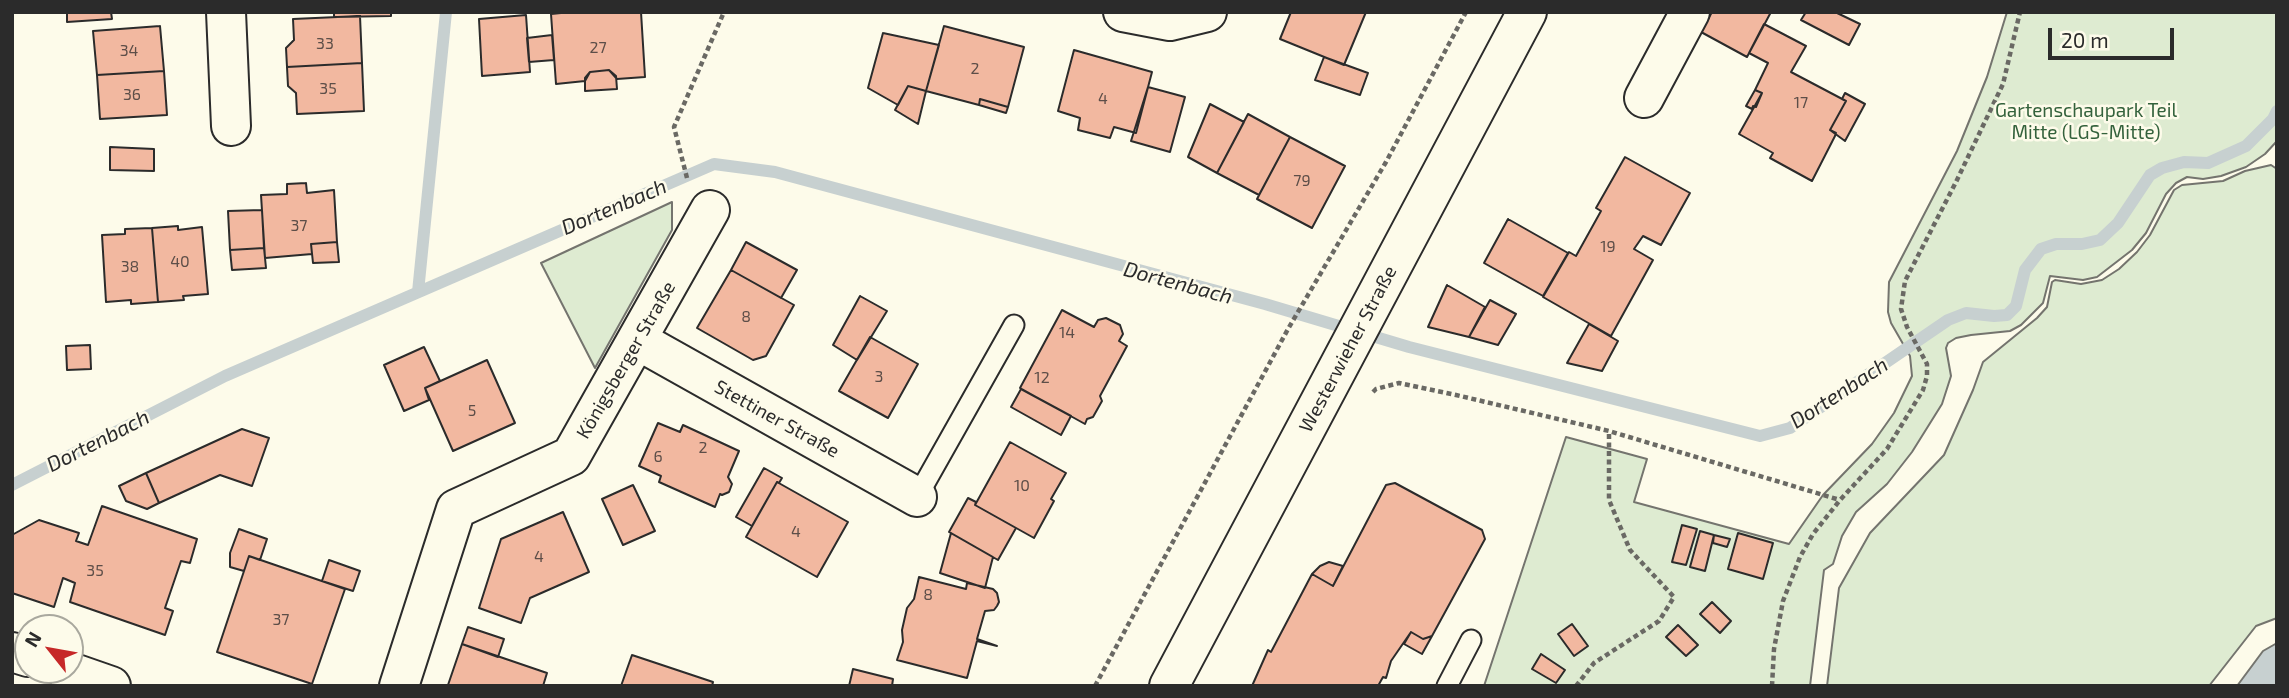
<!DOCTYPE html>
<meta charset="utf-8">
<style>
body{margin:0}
#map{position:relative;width:2289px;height:698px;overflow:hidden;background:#fdfbea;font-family:"Exo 2",sans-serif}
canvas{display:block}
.frame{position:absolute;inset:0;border:14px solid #2b2b2b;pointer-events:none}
.north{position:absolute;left:14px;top:614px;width:70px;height:70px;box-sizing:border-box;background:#fdfbea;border:2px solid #a9a89e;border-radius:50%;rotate:301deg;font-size:19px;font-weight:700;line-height:28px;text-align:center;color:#2b2b2b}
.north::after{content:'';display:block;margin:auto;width:24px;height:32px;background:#c62828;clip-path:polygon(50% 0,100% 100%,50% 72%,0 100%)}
.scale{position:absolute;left:2048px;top:28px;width:126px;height:32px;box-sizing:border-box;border:4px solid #2b2b2b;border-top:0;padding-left:9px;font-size:21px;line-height:24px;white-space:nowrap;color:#2b2b2b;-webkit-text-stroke:5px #fdfbea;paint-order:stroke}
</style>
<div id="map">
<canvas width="2289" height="698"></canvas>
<div class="frame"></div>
<div class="north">N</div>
<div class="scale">20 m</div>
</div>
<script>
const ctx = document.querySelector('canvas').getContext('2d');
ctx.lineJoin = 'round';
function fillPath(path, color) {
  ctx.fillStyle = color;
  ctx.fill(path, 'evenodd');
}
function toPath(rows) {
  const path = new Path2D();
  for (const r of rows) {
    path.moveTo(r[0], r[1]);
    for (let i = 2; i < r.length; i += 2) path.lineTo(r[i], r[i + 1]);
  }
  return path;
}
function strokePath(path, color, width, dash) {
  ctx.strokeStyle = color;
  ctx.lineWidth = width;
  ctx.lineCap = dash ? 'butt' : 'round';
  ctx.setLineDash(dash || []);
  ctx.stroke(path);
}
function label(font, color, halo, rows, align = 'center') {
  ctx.font = font + ' "Exo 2",sans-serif';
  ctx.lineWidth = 5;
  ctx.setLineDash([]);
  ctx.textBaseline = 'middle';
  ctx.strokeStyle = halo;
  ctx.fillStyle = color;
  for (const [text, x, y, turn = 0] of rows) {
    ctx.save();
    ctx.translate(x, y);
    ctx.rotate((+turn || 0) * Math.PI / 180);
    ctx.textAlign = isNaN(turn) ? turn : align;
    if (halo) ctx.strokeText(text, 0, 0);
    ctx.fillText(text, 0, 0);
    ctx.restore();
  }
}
const green = toPath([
 [2007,12,2277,12,2277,141,2265,154,2246,167,2221,176,2203,179,2187,177,2176,183,2166,194,2146,233,2132,250,2097,277,2083,280,2050,276,2043,303,2021,325,2010,331,1971,335,1956,338,1948,343,1946,348,1951,376,1942,404,1912,452,1887,484,1856,512,1842,536,1833,564,1824,570,1810,686,1484,686,1566,437,1647,459,1634,502,1789,544,1823,495,1872,444,1894,413,1912,376,1910,356,1891,323,1888,312,1889,282,1957,151,1987,77,2007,12],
 [2271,165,2277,169,2277,618,2256,626,2209,686,1827,686,1839,588,1870,533,1944,455,1973,390,1983,362,2037,318,2047,307,2052,282,2055,280,2081,284,2102,280,2119,269,2137,252,2150,235,2174,190,2182,185,2223,181,2245,171,2271,165],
 [672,202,672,230,595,368,541,263,672,202]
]);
const water = toPath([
 [2277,643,2277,686,2237,686,2263,651,2277,643]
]);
const stream = toPath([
 [418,292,446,12],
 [12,485,225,376,714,164,775,172,1265,304,1409,347,1760,436,1790,428,1948,320,1966,313,1994,316,2007,315,2016,306,2025,270,2041,249,2056,244,2082,244,2100,240,2118,223,2150,175,2162,168,2184,162,2208,163,2246,146,2273,119,2277,111]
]);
const building = toPath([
 [67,12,111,12,112,19,67,22,67,12],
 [334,12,391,12,391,16,334,17,334,12],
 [571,12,641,12,645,77,617,79,609,70,590,72,585,81,556,84,551,14,571,12],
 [1291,12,1366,12,1344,65,1280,39,1291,12],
 [1712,12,1771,12,1747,57,1701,32,1712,12],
 [1806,12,1835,12,1860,24,1849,45,1801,20,1806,12],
 [526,15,530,72,482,76,479,19,526,15],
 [360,16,362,63,287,67,286,48,294,40,293,19,360,16],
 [1764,24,1806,46,1791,72,1846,101,1830,130,1836,133,1835,136,1812,181,1770,158,1773,153,1739,134,1762,93,1755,90,1768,63,1749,53,1764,24],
 [160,26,164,71,97,75,93,31,160,26],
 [944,26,1024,47,1008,107,980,99,979,105,926,91,944,26],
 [883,33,939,45,926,91,908,86,898,105,868,88,883,33],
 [552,35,554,60,529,62,527,38,552,35],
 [1074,50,1152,72,1136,133,1114,127,1110,138,1078,130,1080,118,1058,111,1074,50],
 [1324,57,1368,73,1360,95,1315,80,1324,57],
 [362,63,364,111,297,114,296,93,288,86,287,67,362,63],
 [609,70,616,76,617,89,585,91,585,78,590,72,609,70],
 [164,71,167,115,100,119,97,75,164,71],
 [908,86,926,91,918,124,895,110,908,86],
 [1148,87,1185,97,1170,152,1131,141,1148,87],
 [1755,90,1762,93,1756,107,1753,106,1752,109,1746,106,1755,90],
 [1845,93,1865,104,1845,141,1830,130,1846,101,1842,99,1845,93],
 [980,99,1008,107,1006,113,979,105,980,99],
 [1210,104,1244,122,1217,173,1188,157,1210,104],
 [1248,114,1290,137,1259,195,1217,173,1248,114],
 [1290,137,1345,166,1312,228,1257,199,1290,137],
 [110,147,154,149,154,171,110,170,110,147],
 [1625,157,1690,193,1661,245,1643,236,1634,249,1653,260,1611,336,1543,297,1569,252,1576,256,1601,211,1596,208,1625,157],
 [306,183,307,193,334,190,337,242,311,244,312,254,265,258,261,195,287,194,287,184,306,183],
 [262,210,264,248,230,250,228,211,262,210],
 [1508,219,1568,253,1543,296,1484,263,1508,219],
 [178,226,178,230,202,227,208,294,183,296,184,300,158,302,152,228,178,226],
 [152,228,158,302,131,304,131,300,106,302,102,235,125,234,125,229,152,228],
 [337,242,339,262,313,263,311,244,337,242],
 [746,242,797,270,781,298,731,270,746,242],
 [264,248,266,268,232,270,230,250,264,248],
 [731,270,794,305,766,356,753,360,697,328,731,270],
 [1447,285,1485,307,1469,337,1428,327,1447,285],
 [860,296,887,311,857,360,833,345,860,296],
 [1490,300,1516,314,1498,345,1469,337,1490,300],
 [1062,310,1094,327,1098,320,1106,318,1120,325,1123,334,1119,341,1127,346,1100,396,1102,401,1093,417,1087,419,1085,424,1020,388,1062,310],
 [1589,324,1618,341,1602,371,1567,363,1589,324],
 [870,337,918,364,888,418,839,391,870,337],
 [90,345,91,369,67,370,66,346,90,345],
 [424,347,440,381,425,388,429,400,404,411,384,365,424,347],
 [487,360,515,423,453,451,425,388,487,360],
 [1021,389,1071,416,1061,435,1011,407,1021,389],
 [658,423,680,432,683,425,739,451,728,477,732,484,729,492,722,495,720,494,715,507,659,482,661,476,639,466,658,423],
 [242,429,269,438,252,486,220,475,159,503,146,473,242,429],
 [1010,442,1066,473,1051,499,1054,501,1034,538,975,505,1010,442],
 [764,468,782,478,779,483,777,482,752,526,736,517,764,468],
 [146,473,159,503,147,509,126,501,119,486,146,473],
 [777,482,848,522,817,577,746,537,777,482],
 [1395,483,1482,530,1485,539,1432,636,1423,639,1411,632,1391,661,1386,678,1383,677,1378,686,1252,686,1268,650,1271,652,1312,574,1333,586,1386,485,1395,483],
 [633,485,655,531,623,545,602,499,633,485],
 [968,498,976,502,975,505,1016,528,998,560,949,532,968,498],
 [102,506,197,539,190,563,181,561,165,608,173,611,165,635,70,602,75,583,63,578,54,607,12,593,12,535,39,520,79,533,76,541,88,545,102,506],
 [563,512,589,572,530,598,521,623,479,608,501,539,563,512],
 [1682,525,1697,529,1686,565,1672,562,1682,525],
 [239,529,267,539,260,560,249,556,244,571,230,567,230,553,239,529],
 [1700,531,1714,535,1705,571,1690,567,1700,531],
 [951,533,993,557,985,588,940,573,951,533],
 [1738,533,1773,543,1763,579,1728,569,1738,533],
 [1714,535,1730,539,1727,547,1713,543,1714,535],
 [249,556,345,589,312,684,217,652,249,556],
 [329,560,360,571,353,591,322,581,329,560],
 [1329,562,1343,566,1333,586,1312,574,1320,566,1329,562],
 [919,577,966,589,967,583,993,589,997,593,999,602,997,606,994,610,985,611,977,639,997,646,977,641,967,678,897,660,903,642,902,630,907,608,914,599,919,577],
 [1712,602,1731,621,1720,633,1700,614,1712,602],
 [1572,624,1588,646,1574,656,1558,634,1572,624],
 [1678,625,1698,645,1686,656,1666,637,1678,625],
 [468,627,504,639,498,657,462,644,468,627],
 [1411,632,1423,639,1432,636,1422,654,1404,644,1411,632],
 [462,644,547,673,543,686,448,685,462,644],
 [1541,654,1565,670,1556,683,1532,669,1541,654],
 [632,655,713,682,712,686,621,686,632,655],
 [853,669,893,679,892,686,849,686,853,669]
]);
const path = toPath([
 [687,178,674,127,724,12],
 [1373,392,1376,389,1399,383,1456,395,1609,431,1840,500],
 [1095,686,1288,329,1386,162,1466,12],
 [1576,686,1594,663,1659,621,1674,597,1630,550,1609,500,1609,431],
 [1772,686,1774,649,1783,601,1800,557,1813,534,1840,500,1887,449,1923,390,1927,376,1927,364,1907,327,1901,309,1905,281,1956,182,2003,84,2020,12]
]);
const lane = toPath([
 [917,497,1014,325],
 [1447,686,1471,640]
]);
const street = toPath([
 [226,12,231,126],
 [1123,12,1170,21,1207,12],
 [1644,98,1690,12],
 [637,340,917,497],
 [12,652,28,657],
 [65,670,111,686],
 [399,686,456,509,571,456,710,210]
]);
const secondary = toPath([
 [1169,686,1527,12]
]);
const numberNames = [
 ["33",325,44],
 ["27",598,48],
 ["34",129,51],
 ["2",975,69],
 ["35",328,89],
 ["36",132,95],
 ["4",1103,99],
 ["17",1801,103],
 ["79",1302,181],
 ["37",299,226],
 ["19",1608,247],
 ["40",180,262],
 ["38",130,267],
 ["8",746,317],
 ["14",1067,333],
 ["3",879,377],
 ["12",1042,378],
 ["5",472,411],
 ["2",703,448],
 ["6",658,457],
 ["10",1022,486],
 ["4",796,532],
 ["4",539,557],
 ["35",95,571],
 ["8",928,595],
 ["37",281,620]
];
const parkNames = [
 ["Gartenschaupark Teil",2086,111],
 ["Mitte (LGS-Mitte)",2086,133]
];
const streetNames = [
 ["Westerwieher Straße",1348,349,-62],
 ["Königsberger Straße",626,360,-60],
 ["Stettiner Straße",777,419,29]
];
const waterNames = [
 ["Dortenbach",614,207,-23],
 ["Dortenbach",1178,283,15],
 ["Dortenbach",1839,393,-33],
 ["Dortenbach",98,441,-27]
];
fillPath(green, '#deebd1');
strokePath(green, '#74746e', 2);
fillPath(water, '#c7d0d0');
strokePath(water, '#74746e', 2);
strokePath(stream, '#c7d0d0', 12);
fillPath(building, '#f2b8a0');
strokePath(building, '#2b2b2b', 2);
strokePath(lane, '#2b2b2b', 23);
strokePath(street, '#2b2b2b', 42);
strokePath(secondary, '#2b2b2b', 42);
strokePath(path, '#6a6964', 4.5, [5, 3.5]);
strokePath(lane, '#fdfbea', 19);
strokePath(street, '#fdfbea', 38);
strokePath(secondary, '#fdfbea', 38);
label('16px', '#5d4e48', null, numberNames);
label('19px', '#34623c', '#fdfbea', parkNames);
label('19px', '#2b2b2b', '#fdfbea', streetNames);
label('italic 21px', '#2b2b2b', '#fdfbea', waterNames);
</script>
